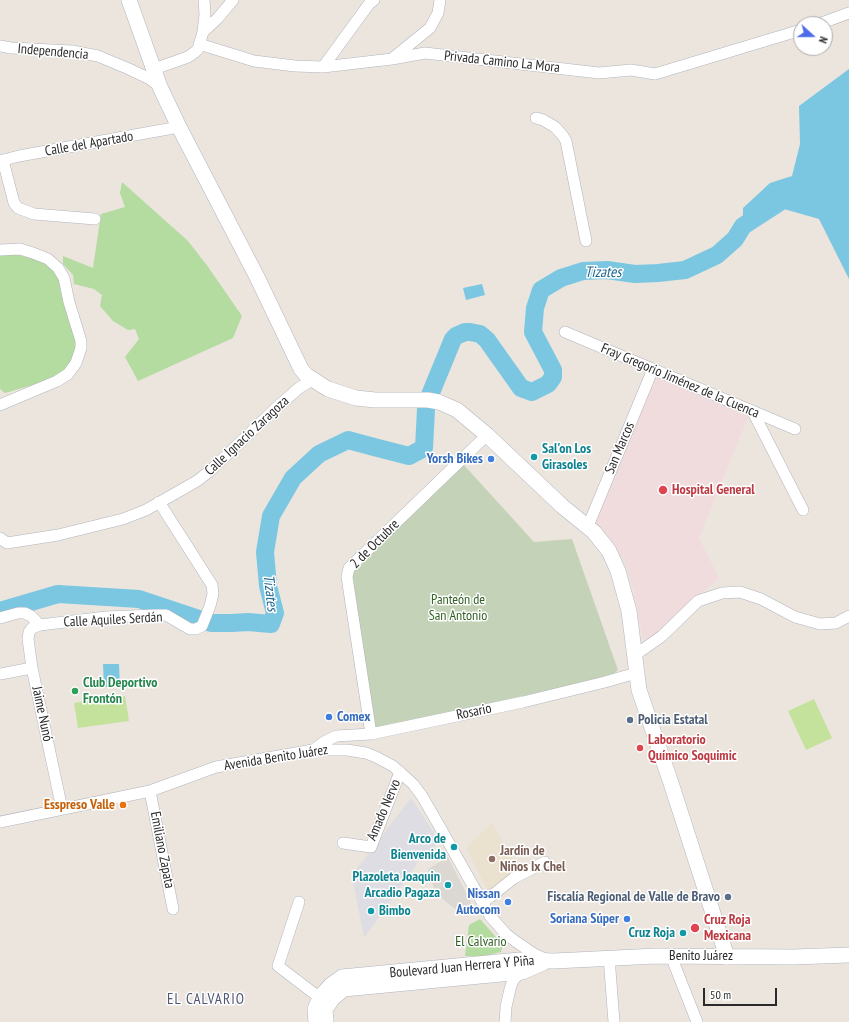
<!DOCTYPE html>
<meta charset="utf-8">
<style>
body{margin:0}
#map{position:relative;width:849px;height:1022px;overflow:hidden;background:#ebe5de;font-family:"PT Sans Narrow",sans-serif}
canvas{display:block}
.north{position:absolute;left:793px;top:16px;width:40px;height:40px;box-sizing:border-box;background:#fff;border:1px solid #aaa;border-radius:50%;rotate:111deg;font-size:11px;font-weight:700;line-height:16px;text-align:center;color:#2a2a2a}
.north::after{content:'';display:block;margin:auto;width:14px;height:18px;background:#4e6ce7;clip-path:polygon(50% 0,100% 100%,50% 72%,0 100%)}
.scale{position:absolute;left:703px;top:988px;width:74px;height:18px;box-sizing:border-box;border:2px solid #2a2a2a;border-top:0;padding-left:5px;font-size:12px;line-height:14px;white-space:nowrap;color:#2a2a2a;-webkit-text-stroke:3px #fff;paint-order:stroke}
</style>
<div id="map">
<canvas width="849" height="1022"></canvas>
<div class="north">N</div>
<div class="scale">50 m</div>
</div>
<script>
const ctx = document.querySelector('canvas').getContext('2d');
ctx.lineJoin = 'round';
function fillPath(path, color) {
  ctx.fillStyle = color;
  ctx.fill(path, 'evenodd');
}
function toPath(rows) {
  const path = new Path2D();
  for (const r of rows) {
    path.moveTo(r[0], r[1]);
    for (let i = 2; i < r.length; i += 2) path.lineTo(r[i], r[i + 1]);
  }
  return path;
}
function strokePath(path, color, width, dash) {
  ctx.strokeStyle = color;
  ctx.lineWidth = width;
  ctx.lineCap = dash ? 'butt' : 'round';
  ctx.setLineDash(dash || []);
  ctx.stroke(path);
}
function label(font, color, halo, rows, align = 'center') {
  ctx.font = font + ' "PT Sans Narrow",sans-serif';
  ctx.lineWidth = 3;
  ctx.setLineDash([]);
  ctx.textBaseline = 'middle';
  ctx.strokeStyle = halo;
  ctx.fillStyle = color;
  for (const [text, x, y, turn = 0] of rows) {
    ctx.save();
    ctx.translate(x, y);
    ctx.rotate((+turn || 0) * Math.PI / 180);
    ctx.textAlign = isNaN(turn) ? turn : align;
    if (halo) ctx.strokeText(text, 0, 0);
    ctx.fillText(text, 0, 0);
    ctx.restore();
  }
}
const industrial = toPath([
 [411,798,440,842,418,860,416,866,364,938,352,875]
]);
const education = toPath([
 [492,823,519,871,489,893,466,848]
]);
const medical = toPath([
 [654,376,749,415,699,538,719,578,644,645,634,591,625,563,613,542,595,523]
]);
const green = toPath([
 [122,182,188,241,206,264,242,316,233,338,138,381,125,357,139,339,135,329,128,330,113,321,100,306,102,295,94,289,74,284,73,275,63,264,63,256,93,268,101,214,125,207,120,193],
 [3,252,33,258,45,263,60,276,79,341,68,367,50,380,5,393,0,389,0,253],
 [480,919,503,945,501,952,484,956,465,956,469,925]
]);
const cemetery = toPath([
 [463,464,534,542,572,539,618,670,611,676,373,730,351,571]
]);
const pitch = toPath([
 [125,696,129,721,78,728,74,703],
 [814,699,832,738,806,750,788,711]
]);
const plaza = toPath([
 [448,857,474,909,463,915,445,901,439,895,434,888,429,875,428,869]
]);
const water = toPath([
 [849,69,849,279,819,219,770,205,743,226,743,208,770,183,792,176,800,144,799,106],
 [482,284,485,295,466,300,463,288],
 [103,664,119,664,120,686,104,687]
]);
const river = toPath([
 [430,395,453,339,456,336,465,332,470,332,480,334,487,340,521,388,532,392,548,384,553,377,553,370,533,332,535,308,541,290,561,278,583,271,607,270,635,274,658,273,685,270,717,255,735,239,743,226,794,193],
 [0,611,58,594,139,599,211,623,232,623,248,622,271,624,275,613,268,586,265,552,271,516,293,478,319,454,348,440,374,447,409,456,424,448,426,409]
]);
const street = toPath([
 [819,24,849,13],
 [203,32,205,15,204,0],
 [199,44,254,61,295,66,323,67,392,59,425,53,599,73,631,70,655,74,801,30],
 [0,46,11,48,72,51,98,56,129,69,150,79,160,87],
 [393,58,430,28,438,13,440,0],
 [323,67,369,4,374,0],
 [154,69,188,57,195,52,198,49,203,32,218,18,233,0],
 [536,118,543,120,555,127,563,136,566,141,586,241],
 [3,160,14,203,18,208,34,214,95,219],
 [0,161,19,156,179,127],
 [0,250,20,249,33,253,48,259,58,268,64,278,69,302,81,341,81,348,76,363,68,374,57,381,0,405],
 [565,332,795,429],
 [753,412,803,510],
 [588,526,653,369],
 [0,538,7,543,58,535,123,519,146,510,197,481,211,470,276,408,299,388,312,380],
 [0,618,18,613,25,613,31,616,40,625],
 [635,655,662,636,698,601,722,593,740,592,761,599,795,617,820,624,836,623,849,616],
 [0,674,32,668],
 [371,734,347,577,349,568,487,435],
 [313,750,324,742,336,736,371,734,523,702,605,682,636,673],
 [150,791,173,909],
 [62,809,32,668,28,639,29,632,32,628,40,625,106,617,154,615,166,615,190,629,196,629,202,626,210,606,213,594,212,585,159,502],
 [0,822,150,791,216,767,313,750,347,750,366,753,376,757,393,766,413,784,422,796,441,829,490,916,506,934,515,941,534,954,545,959],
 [343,843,371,847,400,772],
 [299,902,278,966,320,998],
 [482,902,490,897,514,878,545,862],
 [671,956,697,1022],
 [609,957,614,1022],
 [505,1022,506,1007,510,989,513,980,522,972]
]);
const secondary = toPath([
 [129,0,160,87,179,127,257,277,301,369,306,375,320,384,328,389,356,398,375,400,428,400,439,402,457,410,487,435,562,506,594,532,609,551,618,571,629,611,639,690,671,783,727,957],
 [326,1020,325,1011,326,1008,333,998,344,989,522,972,543,963],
 [316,1022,315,1009,321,996,331,985,342,977,519,960,554,961,656,956,793,957,849,955]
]);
const markers = [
 [534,457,4,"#0f9aa8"],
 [491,459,4,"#3f7fe0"],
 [663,490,5,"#e0444e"],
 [75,691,4,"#2e9e5b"],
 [329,717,4,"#3f7fe0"],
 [630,720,4,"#5c6f8a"],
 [640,748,4,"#e0444e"],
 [123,805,4,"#e8710a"],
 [454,847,4,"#0f9aa8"],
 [492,859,4,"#8d6e63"],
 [448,885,4,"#0f9aa8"],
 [728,897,4,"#5c6f8a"],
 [508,902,4,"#3f7fe0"],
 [371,911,4,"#0f9aa8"],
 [627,919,4,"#3f7fe0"],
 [695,928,5,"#e0444e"],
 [683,933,4,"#0f9aa8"]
];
const streetNames = [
 ["Independencia",53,52,5],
 ["Privada Camino La Mora",502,62,6],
 ["Calle del Apartado",89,144,-10],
 ["Fray Gregorio Jiménez de la Cuenca",680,381,23],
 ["Calle Ignacio Zaragoza",247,436,-43],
 ["San Marcos",620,448,-67],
 ["2 de Octubre",375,544,-45],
 ["Calle Aquiles Serdán",113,620,-3],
 ["Rosario",474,712,-12],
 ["Jaime Nunó",42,714,78],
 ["Avenida Benito Juárez",276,758,-9],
 ["Amado Nervo",384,810,-67],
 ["Emiliano Zapata",162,850,79],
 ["Benito Juárez",701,956],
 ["Boulevard Juan Herrera Y Piña",462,967,-5]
];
const cultureNames = [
 ["Sal'on Los",542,449,"left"],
 ["Girasoles",542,465,"left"],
 ["Arco de",446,839],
 ["Bienvenida",446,855],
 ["Plazoleta Joaquin",440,877],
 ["Arcadio Pagaza",440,893],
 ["Bimbo",379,911,"left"],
 ["Cruz Roja",675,933]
];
const shopNames = [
 ["Yorsh Bikes",483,459],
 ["Comex",337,717,"left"],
 ["Nissan",500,894],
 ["Autocom",500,910],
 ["Soriana Súper",619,919]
];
const healthNames = [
 ["Hospital General",672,490],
 ["Laboratorio",648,740],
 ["Químico Soquimic",648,756],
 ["Cruz Roja",704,920],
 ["Mexicana",704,936]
];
const parkNames = [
 ["Panteón de",458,600],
 ["San Antonio",458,616],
 ["El Calvario",481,942]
];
const leisureNames = [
 ["Club Deportivo",83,683],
 ["Frontón",83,699]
];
const serviceNames = [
 ["Policia Estatal",638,720],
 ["Fiscalía Regional de Valle de Bravo",720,897,"right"]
];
const foodNames = [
 ["Esspreso Valle",115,805]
];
const educationNames = [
 ["Jardín de",500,851],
 ["Niños Ix Chel",500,867]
];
const waterNames = [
 ["Tizates",603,273],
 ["Tizates",270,593,83]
];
const neighbourhoodNames = [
 ["EL CALVARIO",206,1000]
];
fillPath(industrial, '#dfdde4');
fillPath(education, '#eae1cf');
fillPath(medical, '#f0dcdd');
fillPath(green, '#b4dba0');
fillPath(cemetery, '#c4d3b7');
fillPath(pitch, '#c5e29d');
fillPath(plaza, '#dbd8d4');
fillPath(water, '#7bc7e2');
strokePath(river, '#7bc7e2', 18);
strokePath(street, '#b1b4bc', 12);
strokePath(secondary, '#b1b4bc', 16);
strokePath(street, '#fff', 11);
strokePath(secondary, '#fff', 15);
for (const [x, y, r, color] of markers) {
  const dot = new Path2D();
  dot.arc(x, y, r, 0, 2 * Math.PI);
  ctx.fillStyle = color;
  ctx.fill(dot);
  strokePath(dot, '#fff', 1.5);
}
label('14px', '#2a2a2a', '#fff', streetNames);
label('bold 14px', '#0d838f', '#fff', cultureNames, 'right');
label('bold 14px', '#366cbe', '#fff', shopNames, 'right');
label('bold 14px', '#be3a42', '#fff', healthNames, 'left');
label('14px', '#2f5f22', '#fff', parkNames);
label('bold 14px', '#27864d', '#fff', leisureNames, 'left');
label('bold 14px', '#4e5e75', '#fff', serviceNames, 'left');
label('bold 14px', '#c56008', '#fff', foodNames, 'right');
label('bold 14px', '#785e54', '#fff', educationNames, 'left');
label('italic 15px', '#1b668d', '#fff', waterNames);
ctx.letterSpacing = '1px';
label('15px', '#4f5676', '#fff', neighbourhoodNames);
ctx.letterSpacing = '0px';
</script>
